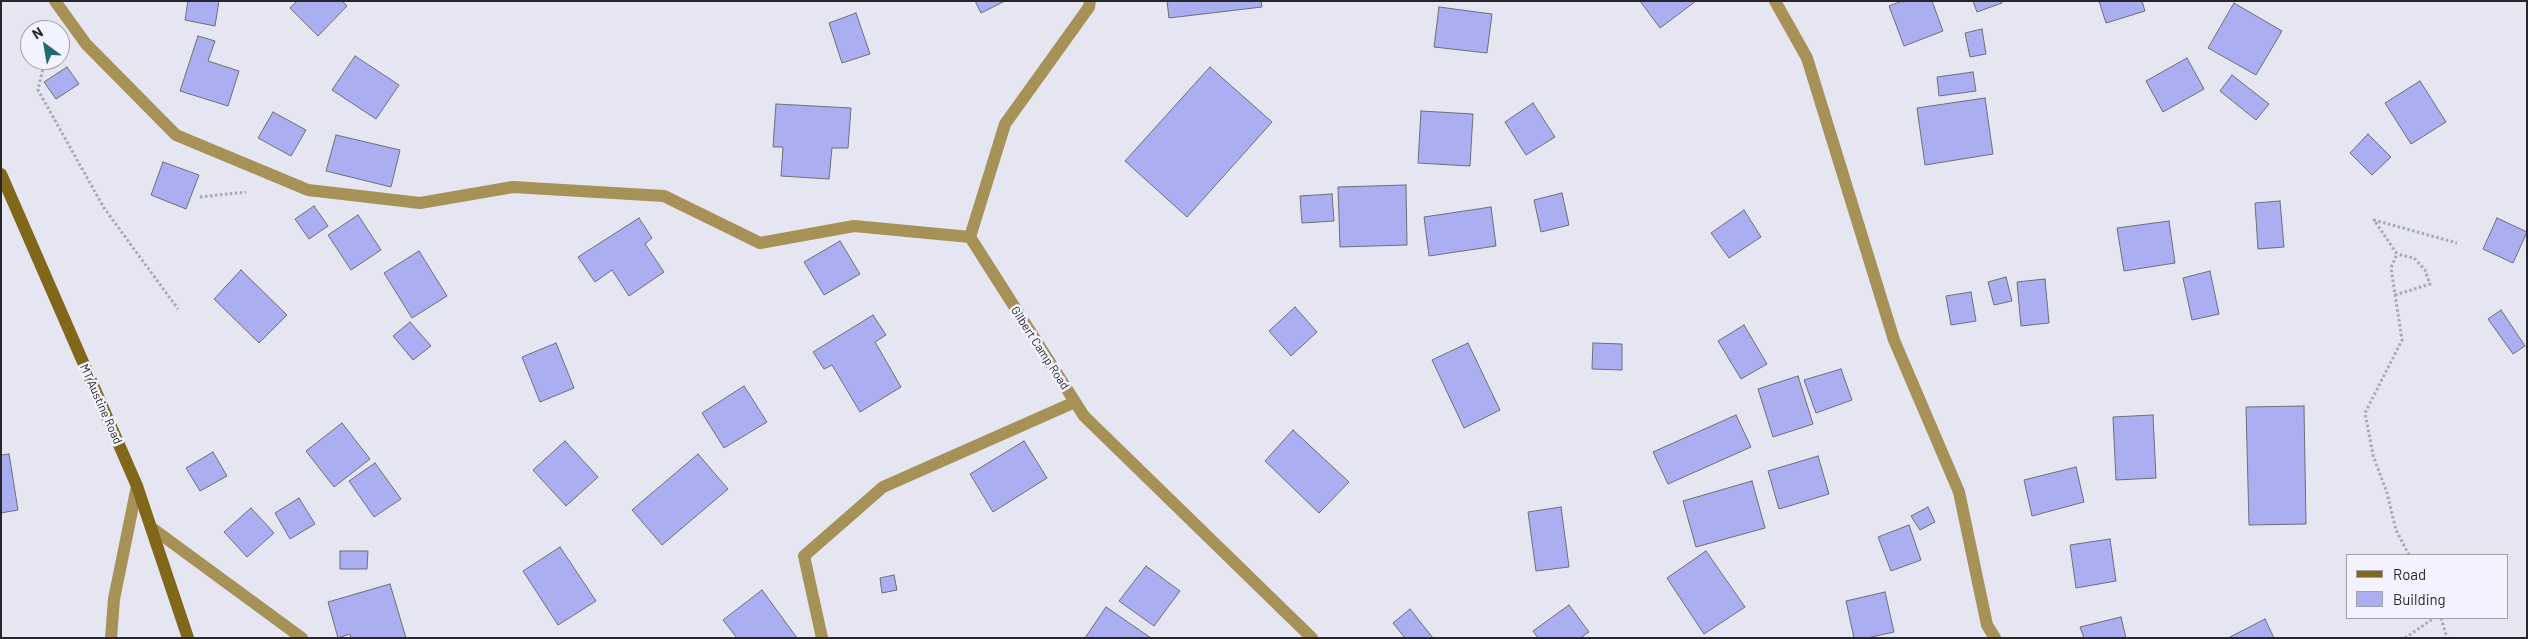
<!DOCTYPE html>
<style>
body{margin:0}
#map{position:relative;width:2528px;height:639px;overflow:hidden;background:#e5e6f1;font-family:Barlow,sans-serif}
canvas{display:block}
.frame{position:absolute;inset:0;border:2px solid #27272b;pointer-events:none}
.legend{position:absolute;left:2346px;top:554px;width:162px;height:65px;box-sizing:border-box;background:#f2f3fe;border:1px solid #a1a1aa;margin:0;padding:6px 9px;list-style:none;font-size:15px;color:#27272b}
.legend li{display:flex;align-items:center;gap:10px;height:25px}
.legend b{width:25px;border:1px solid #a1a1aa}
.north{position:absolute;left:20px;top:20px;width:50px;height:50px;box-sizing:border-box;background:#f2f3fe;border:1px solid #a1a1aa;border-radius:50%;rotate:328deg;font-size:14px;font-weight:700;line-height:20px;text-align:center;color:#27272b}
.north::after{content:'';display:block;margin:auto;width:18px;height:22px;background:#1f6b6f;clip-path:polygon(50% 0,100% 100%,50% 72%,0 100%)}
</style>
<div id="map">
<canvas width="2528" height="639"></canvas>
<div class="frame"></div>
<ul class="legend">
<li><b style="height:6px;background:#816719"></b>Road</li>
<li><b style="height:14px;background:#abaef1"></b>Building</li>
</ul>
<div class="north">N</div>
</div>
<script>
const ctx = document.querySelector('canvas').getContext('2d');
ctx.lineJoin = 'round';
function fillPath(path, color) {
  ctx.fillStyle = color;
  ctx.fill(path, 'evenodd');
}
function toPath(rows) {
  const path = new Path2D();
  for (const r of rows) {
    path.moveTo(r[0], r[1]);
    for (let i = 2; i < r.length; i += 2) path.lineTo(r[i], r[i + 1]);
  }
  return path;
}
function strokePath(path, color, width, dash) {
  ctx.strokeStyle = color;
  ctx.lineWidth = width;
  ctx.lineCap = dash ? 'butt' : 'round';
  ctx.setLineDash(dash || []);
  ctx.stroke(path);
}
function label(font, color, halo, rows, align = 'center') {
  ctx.font = font + ' Barlow,sans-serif';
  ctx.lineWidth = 5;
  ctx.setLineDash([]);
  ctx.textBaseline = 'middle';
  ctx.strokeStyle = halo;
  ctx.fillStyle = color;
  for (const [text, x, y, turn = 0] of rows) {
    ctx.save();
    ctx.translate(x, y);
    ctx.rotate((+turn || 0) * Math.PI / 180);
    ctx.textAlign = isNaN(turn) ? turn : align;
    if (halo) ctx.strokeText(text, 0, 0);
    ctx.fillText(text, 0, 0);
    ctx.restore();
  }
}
const building = toPath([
 [188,1,219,1,215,26,185,20,188,1],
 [297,1,342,1,347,6,318,36,290,8,297,1],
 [975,1,1005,1,981,13,975,1],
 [1167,1,1261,1,1262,7,1169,18,1167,1],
 [1640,1,1696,1,1660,28,1640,1],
 [1902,1,1932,1,1943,31,1904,46,1889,6,1902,1],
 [1973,1,2002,1,2002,3,1977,12,1973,1],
 [2099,1,2142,1,2145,11,2106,23,2099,1],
 [2234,3,2282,31,2256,75,2208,48,2234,3],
 [1439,7,1492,14,1487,53,1434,47,1439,7],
 [856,13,870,54,842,63,829,23,856,13],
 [1982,29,1986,54,1970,57,1965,33,1982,29],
 [198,36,215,41,208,61,239,71,228,106,180,91,198,36],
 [355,56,399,85,376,119,332,90,355,56],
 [2187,58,2204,89,2163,112,2146,81,2187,58],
 [67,67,79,84,56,99,44,82,67,67],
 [1210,67,1272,122,1187,217,1125,161,1210,67],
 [1973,72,1976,91,1939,96,1937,77,1973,72],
 [2232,75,2269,104,2256,120,2220,91,2232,75],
 [2420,81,2446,122,2411,144,2385,103,2420,81],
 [1985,98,1993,154,1925,165,1917,108,1985,98],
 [1533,103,1555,137,1526,155,1505,122,1533,103],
 [776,104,851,108,848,148,832,148,829,179,781,176,783,147,773,147,776,104],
 [1421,111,1473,114,1470,166,1418,163,1421,111],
 [273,112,306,130,291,156,258,138,273,112],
 [2368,134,2391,157,2372,175,2350,153,2368,134],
 [336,135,400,150,391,187,326,171,336,135],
 [163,162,199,175,186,209,151,195,163,162],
 [1406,185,1407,245,1340,247,1338,187,1406,185],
 [1562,193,1569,225,1541,232,1534,200,1562,193],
 [1332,194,1334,221,1302,223,1300,196,1332,194],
 [2280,201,2284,247,2258,249,2255,203,2280,201],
 [314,206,328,226,309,239,295,219,314,206],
 [1491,207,1496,246,1429,256,1424,217,1491,207],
 [1744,210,1761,237,1729,258,1711,233,1744,210],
 [358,215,381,250,351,270,328,235,358,215],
 [639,218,652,238,645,244,664,272,629,296,612,270,595,282,578,257,639,218],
 [2497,218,2527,232,2513,263,2483,249,2497,218],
 [2169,221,2175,263,2124,271,2117,228,2169,221],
 [840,241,860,274,824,295,804,262,840,241],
 [419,251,447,296,412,318,384,273,419,251],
 [241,270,287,315,259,343,214,299,241,270],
 [2210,271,2219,314,2192,320,2183,278,2210,271],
 [2006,277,2012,301,1994,305,1988,282,2006,277],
 [2045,279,2049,323,2021,326,2017,282,2045,279],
 [1971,292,1976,321,1951,325,1946,296,1971,292],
 [1295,307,1317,332,1291,356,1269,331,1295,307],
 [2501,310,2525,346,2513,354,2488,319,2501,310],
 [873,315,886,335,875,342,901,387,860,412,832,365,824,369,813,352,873,315],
 [410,322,431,346,413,360,393,336,410,322],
 [1744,325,1767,364,1741,379,1718,341,1744,325],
 [556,343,574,388,540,402,522,357,556,343],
 [1468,343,1500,410,1464,428,1432,360,1468,343],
 [1593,343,1622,344,1622,370,1592,369,1593,343],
 [1841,369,1852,400,1816,413,1804,380,1841,369],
 [1798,376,1813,424,1773,437,1758,389,1798,376],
 [744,386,767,422,724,448,702,413,744,386],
 [2304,406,2306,524,2249,525,2246,407,2304,406],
 [1736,415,1751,447,1668,484,1653,452,1736,415],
 [2153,415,2156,478,2116,480,2113,417,2153,415],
 [342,423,370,459,334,487,306,451,342,423],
 [1293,430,1349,482,1319,513,1265,461,1293,430],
 [565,441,598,477,566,506,533,470,565,441],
 [1024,441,1047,478,993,512,970,474,1024,441],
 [213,452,227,476,200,491,186,468,213,452],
 [9,454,18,510,1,513,1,455,9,454],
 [698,454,728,489,662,545,632,510,698,454],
 [1818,456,1829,494,1779,509,1768,471,1818,456],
 [375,463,401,499,374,517,349,481,375,463],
 [2076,467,2084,502,2032,516,2024,480,2076,467],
 [1752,481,1765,528,1696,547,1683,501,1752,481],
 [299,498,315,524,290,539,275,513,299,498],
 [1561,507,1569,567,1536,571,1528,512,1561,507],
 [1928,507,1935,522,1920,530,1911,516,1928,507],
 [251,508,274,533,247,557,224,532,251,508],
 [1909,525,1921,560,1891,571,1878,537,1909,525],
 [2110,539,2116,581,2076,588,2070,545,2110,539],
 [560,547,596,601,558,625,523,571,560,547],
 [340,551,368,551,367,569,340,569,340,551],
 [1706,551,1745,607,1704,634,1667,578,1706,551],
 [1146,566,1180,591,1154,626,1119,601,1146,566],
 [894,575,897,590,882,593,880,578,894,575],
 [390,584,406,638,351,638,350,634,338,638,328,602,390,584],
 [762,590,797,638,737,638,723,620,762,590],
 [1885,592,1894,632,1867,638,1854,638,1846,601,1885,592],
 [1569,605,1589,632,1580,638,1538,638,1533,631,1569,605],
 [1106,607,1151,638,1085,638,1106,607],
 [1410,609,1433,638,1405,638,1393,623,1410,609],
 [2121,617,2126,638,2084,638,2080,627,2121,617],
 [2265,619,2274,638,2228,638,2265,619]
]);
const path = toPath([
 [45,60,38,90,104,208,178,309],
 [200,197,246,192],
 [2395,295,2430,284,2425,270,2414,258,2397,254],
 [2409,555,2396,530,2387,493,2373,455,2365,413,2402,340,2391,268,2397,254,2374,220,2457,243],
 [2441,618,2447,638],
 [2405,638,2434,618]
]);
const street = toPath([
 [55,1,86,44,176,135,308,190,420,203,513,187,664,196,760,243,854,226,970,237],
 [1090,1,1089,7,1005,124,970,237,1084,416,1312,638],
 [1775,1,1807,58,1894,340,1959,492,1987,625,1995,638],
 [152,528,302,638],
 [111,638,114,599,137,486],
 [822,638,804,556,883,487,1075,402]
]);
const secondary = toPath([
 [1,174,137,486,188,638]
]);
const streetNames = [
 ["Gilbert Camp Road",1040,348,57],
 ["MT Austine Road",101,404,66]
];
fillPath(building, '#abaef1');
strokePath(building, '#6d6e78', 1);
strokePath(path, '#a8a9b1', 3, [2.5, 2.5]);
strokePath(street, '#a69157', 12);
strokePath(secondary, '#816719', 12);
label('12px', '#27272b', '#f2f3fe', streetNames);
</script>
